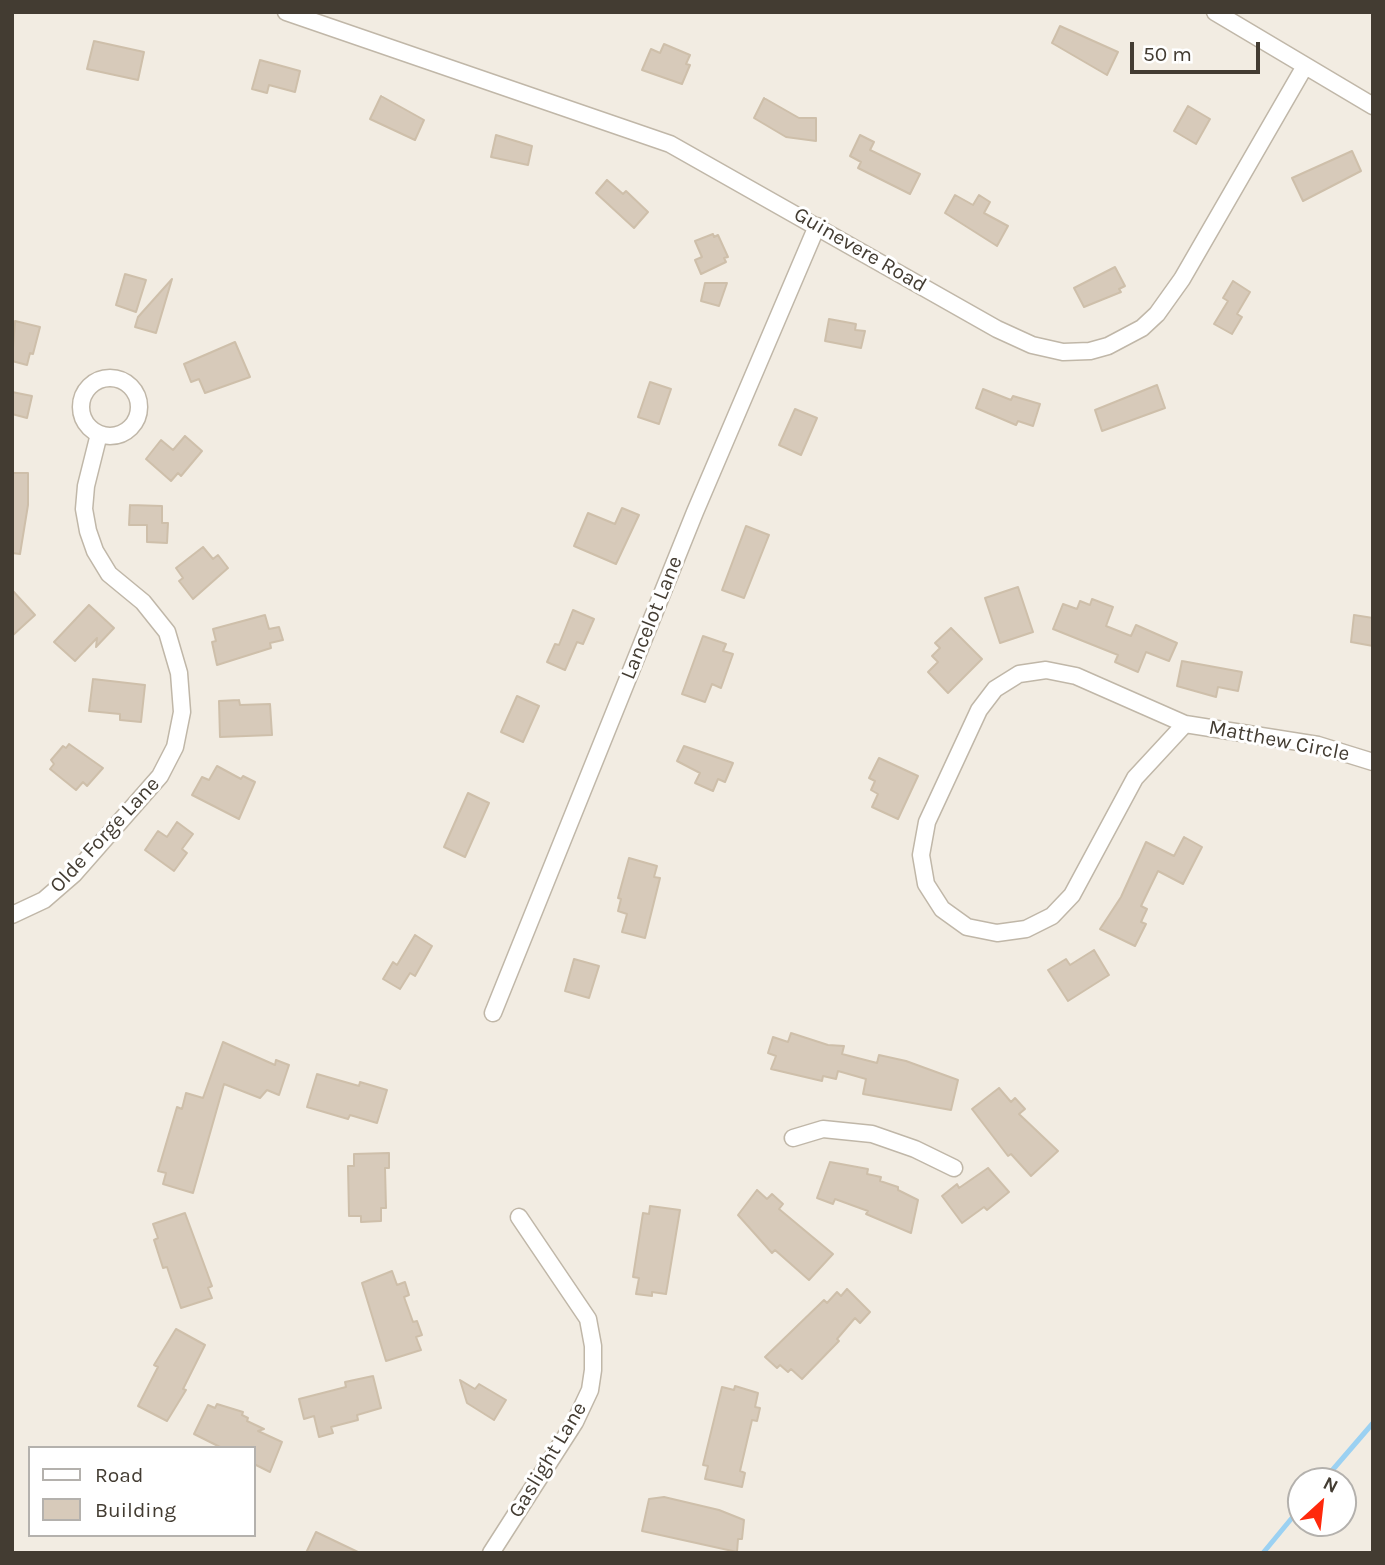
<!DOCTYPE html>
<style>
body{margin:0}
#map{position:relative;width:1385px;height:1565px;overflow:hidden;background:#f2ece2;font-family:Karla,sans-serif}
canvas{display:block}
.frame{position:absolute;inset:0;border:14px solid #433c32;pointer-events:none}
.legend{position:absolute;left:28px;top:1446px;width:228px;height:91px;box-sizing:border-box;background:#fff;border:2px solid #b4b1ad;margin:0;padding:9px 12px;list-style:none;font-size:21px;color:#433c32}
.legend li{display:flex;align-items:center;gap:14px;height:35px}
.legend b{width:35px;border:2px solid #b4b1ad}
.north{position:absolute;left:1287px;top:1467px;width:70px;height:70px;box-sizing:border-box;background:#fff;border:2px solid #b4b1ad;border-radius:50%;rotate:27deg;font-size:19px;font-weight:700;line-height:28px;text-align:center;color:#433c32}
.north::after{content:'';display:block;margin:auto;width:24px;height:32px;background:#ff290c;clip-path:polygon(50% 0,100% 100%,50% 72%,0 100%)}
.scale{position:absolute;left:1130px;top:42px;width:130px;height:32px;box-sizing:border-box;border:4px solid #433c32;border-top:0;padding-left:9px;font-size:21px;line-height:24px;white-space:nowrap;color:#433c32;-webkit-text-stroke:5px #fff;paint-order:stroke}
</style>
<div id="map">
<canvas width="1385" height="1565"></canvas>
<div class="frame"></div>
<ul class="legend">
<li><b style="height:9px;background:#fff"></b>Road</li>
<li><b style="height:19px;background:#d7caba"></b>Building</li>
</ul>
<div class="north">N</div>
<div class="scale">50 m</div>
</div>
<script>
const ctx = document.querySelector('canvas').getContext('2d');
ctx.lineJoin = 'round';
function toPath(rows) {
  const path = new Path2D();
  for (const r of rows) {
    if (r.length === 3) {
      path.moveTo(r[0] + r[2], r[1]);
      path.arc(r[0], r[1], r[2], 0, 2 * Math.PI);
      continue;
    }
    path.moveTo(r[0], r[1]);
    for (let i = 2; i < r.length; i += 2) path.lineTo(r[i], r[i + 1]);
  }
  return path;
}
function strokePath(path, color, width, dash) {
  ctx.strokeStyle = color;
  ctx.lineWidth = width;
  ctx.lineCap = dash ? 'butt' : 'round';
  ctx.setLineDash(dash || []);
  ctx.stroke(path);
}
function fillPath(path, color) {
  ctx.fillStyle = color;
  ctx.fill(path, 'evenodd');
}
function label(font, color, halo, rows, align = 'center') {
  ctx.font = font + ' Karla,sans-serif';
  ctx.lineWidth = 6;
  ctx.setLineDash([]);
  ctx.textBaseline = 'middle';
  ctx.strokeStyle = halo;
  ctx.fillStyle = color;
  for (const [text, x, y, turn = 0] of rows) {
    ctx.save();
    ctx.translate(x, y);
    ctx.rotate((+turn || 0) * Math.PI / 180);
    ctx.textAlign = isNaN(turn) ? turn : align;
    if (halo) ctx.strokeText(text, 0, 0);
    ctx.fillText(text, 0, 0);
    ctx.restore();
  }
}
const stream = toPath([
 [1323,1481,1373,1423],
 [1263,1553,1301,1507]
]);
const building = toPath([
 [1060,26,1118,52,1107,75,1052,43,1060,26],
 [94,41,144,52,138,80,87,69,94,41],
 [664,44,690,55,686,64,690,65,682,84,642,70,651,49,660,53,664,44],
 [260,60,300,71,295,92,269,85,267,93,252,89,260,60],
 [381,96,424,120,415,140,370,119,381,96],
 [764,98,799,118,816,118,816,141,786,137,754,118,764,98],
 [1188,106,1210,119,1196,144,1174,131,1188,106],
 [496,135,532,146,528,165,491,157,496,135],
 [860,135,874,142,870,150,920,174,910,194,858,168,861,162,850,156,860,135],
 [1352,151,1361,171,1303,201,1292,178,1352,151],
 [607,180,623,194,626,191,648,212,634,228,596,193,607,180],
 [955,195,973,205,979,195,990,202,984,213,1008,226,997,246,945,213,955,195],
 [713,234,714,237,718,235,728,257,724,258,726,262,701,274,695,260,702,257,695,241,713,234],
 [1115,267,1125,286,1119,289,1121,292,1084,307,1074,288,1115,267],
 [125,274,146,280,136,312,116,305,125,274],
 [172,279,156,333,135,327,138,317,172,279],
 [1233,281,1250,292,1237,314,1242,317,1232,334,1214,324,1228,301,1223,298,1233,281],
 [705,283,727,283,719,306,701,301,705,283],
 [829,319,856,324,855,330,865,331,861,348,825,341,829,319],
 [15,321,40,327,33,354,30,353,27,365,12,361,15,321],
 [235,342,250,377,205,393,199,379,191,382,184,364,235,342],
 [650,382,671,389,659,424,638,417,650,382],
 [1157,385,1165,408,1102,431,1095,410,1157,385],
 [983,389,1011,400,1013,396,1040,404,1033,426,1018,421,1016,425,976,408,983,389],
 [12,392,32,396,27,418,12,414,12,392],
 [795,409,817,418,801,455,779,445,795,409],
 [185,436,202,451,181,476,178,473,171,481,146,459,161,440,173,450,185,436],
 [12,473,28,473,28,505,20,554,12,553,12,473],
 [130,505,162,506,162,523,168,523,167,543,147,542,147,525,129,525,130,505],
 [622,508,639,515,616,564,574,546,588,513,615,524,622,508],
 [746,526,769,535,744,598,722,590,746,526],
 [203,547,213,559,218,555,228,568,193,599,179,581,183,578,176,568,203,547],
 [1018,587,1033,632,1000,643,985,598,1018,587],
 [12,590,35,615,12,636,12,590],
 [1092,599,1113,607,1106,626,1131,636,1136,625,1177,643,1169,661,1146,652,1138,672,1115,662,1118,655,1053,629,1063,604,1077,609,1080,601,1090,605,1092,599],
 [89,605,114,628,96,647,97,638,75,661,54,642,89,605],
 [573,610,594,619,583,644,577,642,565,670,547,662,555,644,559,645,573,610],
 [265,615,269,629,279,627,283,640,270,643,271,648,217,665,212,642,216,641,213,629,265,615],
 [1354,615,1373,618,1373,646,1351,642,1354,615],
 [951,628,982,659,948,693,928,672,938,662,932,656,940,648,935,643,951,628],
 [703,636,726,644,723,651,733,654,721,688,712,684,705,702,682,694,703,636],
 [1182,661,1242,672,1238,691,1218,687,1216,697,1177,686,1182,661],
 [93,679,145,685,141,722,120,720,120,714,89,711,93,679],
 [517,696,539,706,523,742,501,732,517,696],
 [239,700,240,705,270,704,272,735,220,737,219,701,239,700],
 [69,744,103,768,87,786,83,782,76,790,50,769,54,764,51,760,63,746,66,748,69,744],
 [684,746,733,763,725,782,718,779,713,791,695,783,700,773,677,761,684,746],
 [879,758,918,776,898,819,872,807,878,794,871,790,875,781,869,778,879,758],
 [217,766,241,779,243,776,255,782,239,819,192,795,202,777,209,780,217,766],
 [468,793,489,803,465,857,444,847,468,793],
 [177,822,193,834,182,849,187,853,174,871,145,850,158,831,167,837,177,822],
 [1184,837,1202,847,1183,884,1158,871,1141,906,1147,909,1141,922,1146,924,1135,946,1100,929,1121,897,1146,842,1174,856,1184,837],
 [629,858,657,866,654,877,660,878,645,938,622,932,627,914,618,911,621,899,618,898,629,858],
 [415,935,432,946,415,976,410,973,400,989,383,979,393,962,397,965,415,935],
 [1094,950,1109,975,1068,1001,1048,970,1066,959,1070,965,1094,950],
 [574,959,599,966,589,998,565,991,574,959],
 [791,1033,828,1045,844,1046,842,1054,877,1063,879,1055,906,1061,958,1080,951,1110,863,1094,866,1079,838,1071,836,1079,823,1076,822,1081,771,1069,776,1056,768,1053,773,1037,788,1042,791,1033],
 [223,1042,275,1065,276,1060,289,1065,279,1095,267,1090,260,1098,224,1084,193,1193,163,1184,166,1173,158,1171,177,1107,182,1109,186,1093,203,1098,223,1042],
 [317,1074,359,1086,360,1082,387,1090,377,1123,350,1115,348,1119,307,1107,317,1074],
 [999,1088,1011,1102,1015,1098,1025,1109,1019,1114,1058,1151,1031,1176,1011,1154,1008,1156,972,1109,999,1088],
 [389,1153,389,1168,385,1168,386,1208,381,1208,381,1221,361,1222,361,1216,349,1216,348,1166,354,1166,354,1154,389,1153],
 [830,1162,868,1169,867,1174,881,1177,880,1181,898,1187,898,1190,918,1200,911,1233,866,1214,868,1211,835,1199,833,1204,817,1198,830,1162],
 [988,1168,1009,1192,987,1210,984,1207,962,1223,942,1196,957,1184,959,1188,988,1168],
 [757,1190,767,1199,772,1194,783,1204,779,1209,833,1254,809,1280,775,1250,772,1253,738,1215,757,1190],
 [650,1206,680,1210,666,1294,652,1292,652,1296,636,1294,639,1278,633,1277,643,1213,649,1214,650,1206],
 [185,1213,212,1286,208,1288,212,1298,181,1308,167,1267,163,1268,154,1240,158,1238,153,1224,185,1213],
 [392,1271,397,1285,405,1282,409,1295,404,1297,413,1322,417,1321,422,1335,416,1337,421,1350,386,1361,362,1283,392,1271],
 [847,1289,870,1312,860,1323,855,1318,837,1339,839,1341,802,1379,791,1369,788,1372,780,1365,777,1368,765,1357,824,1300,827,1303,837,1292,841,1296,847,1289],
 [176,1329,205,1345,183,1389,186,1390,167,1421,138,1406,158,1367,154,1365,176,1329],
 [373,1376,381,1408,357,1415,358,1420,331,1427,333,1433,319,1437,314,1416,304,1419,299,1399,346,1387,345,1382,373,1376],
 [460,1380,475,1389,479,1384,506,1400,494,1420,467,1403,460,1380],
 [735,1386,758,1393,755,1407,760,1408,757,1421,752,1420,740,1471,745,1473,742,1487,705,1479,708,1466,703,1465,722,1387,734,1390,735,1386],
 [217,1404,243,1412,242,1415,248,1418,247,1421,264,1429,258,1431,282,1442,270,1472,254,1464,254,1448,222,1448,194,1434,208,1405,215,1408,217,1404],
 [664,1497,719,1510,744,1520,742,1539,738,1539,737,1552,642,1531,649,1499,664,1497],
 [316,1532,360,1553,306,1553,316,1532]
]);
const minor = toPath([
 [286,12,670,144,997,329,1032,345,1063,352,1090,351,1108,346,1142,328,1157,314,1182,279,1305,66],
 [1215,12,1373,106],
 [110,407,29],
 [1185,724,1135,778,1072,895,1052,916,1026,929,997,933,967,927,942,909,926,884,921,855,927,822,979,710,995,689,1019,674,1046,670,1076,676,1185,724,1318,745,1373,762],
 [12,915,44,900,74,874,160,776,175,747,182,712,179,673,167,632,143,602,109,574,95,551,88,531,84,509,86,486,99,434],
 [493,1013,695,512,817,226],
 [793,1138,823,1129,872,1134,915,1149,954,1168],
 [491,1553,575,1422,590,1390,593,1370,593,1346,588,1319,519,1217]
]);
const streetNames = [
 ["Guinevere Road",860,250,30],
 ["Lancelot Lane",652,618,-68],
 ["Matthew Circle",1279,741,11],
 ["Olde Forge Lane",105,835,-47],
 ["Gaslight Lane",548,1460,-59]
];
strokePath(stream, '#9bd1f2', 5);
fillPath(building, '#d7caba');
strokePath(building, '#cebfaa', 2);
strokePath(minor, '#c0b7a8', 19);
strokePath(minor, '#fff', 16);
label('21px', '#433c32', '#fff', streetNames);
</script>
